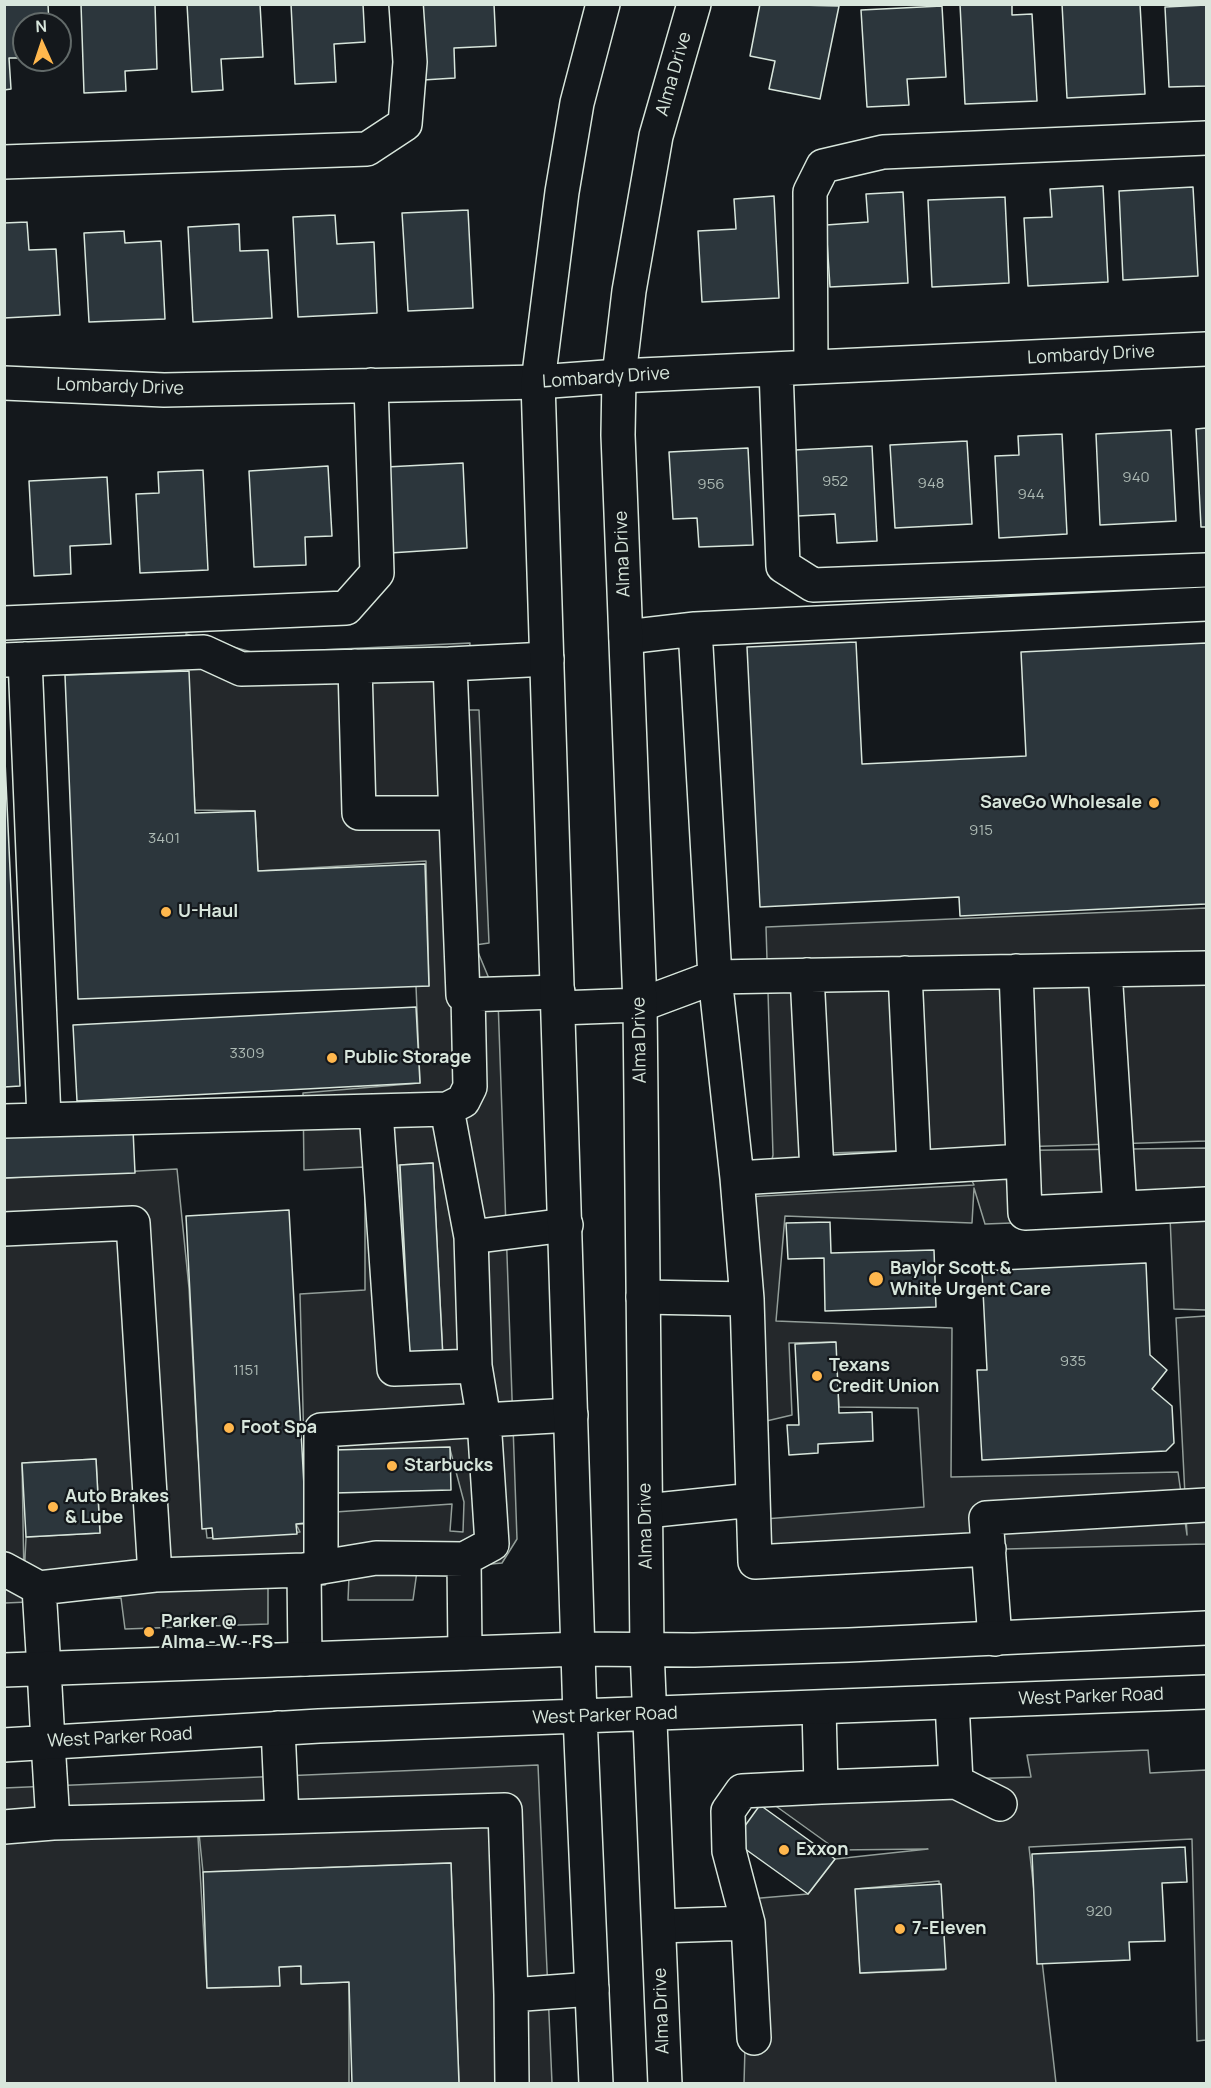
<!DOCTYPE html>
<style>
body{margin:0}
#map{position:relative;width:1211px;height:2088px;overflow:hidden;background:#14181c;font-family:Manrope,sans-serif}
canvas{display:block}
.frame{position:absolute;inset:0;border:6px solid #d8e6dc;pointer-events:none}
.north{position:absolute;left:12px;top:12px;width:60px;height:60px;box-sizing:border-box;background:#14181c;border:2px solid #626a69;border-radius:50%;rotate:357deg;font-size:16px;font-weight:700;line-height:24px;text-align:center;color:#d8e6dc}
.north::after{content:'';display:block;margin:auto;width:21px;height:27px;background:#ffb74d;clip-path:polygon(50% 0,100% 100%,50% 72%,0 100%)}
</style>
<div id="map">
<canvas width="1211" height="2088"></canvas>
<div class="frame"></div>
<div class="north">N</div>
</div>
<script>
const ctx = document.querySelector('canvas').getContext('2d');
ctx.lineJoin = 'round';
function fillPath(path, color) {
  ctx.fillStyle = color;
  ctx.fill(path, 'evenodd');
}
function toPath(rows) {
  const path = new Path2D();
  for (const r of rows) {
    path.moveTo(r[0], r[1]);
    for (let i = 2; i < r.length; i += 2) path.lineTo(r[i], r[i + 1]);
  }
  return path;
}
function strokePath(path, color, width, dash) {
  ctx.strokeStyle = color;
  ctx.lineWidth = width;
  ctx.lineCap = dash ? 'butt' : 'round';
  ctx.setLineDash(dash || []);
  ctx.stroke(path);
}
function label(font, color, halo, rows, align = 'center') {
  ctx.font = font + ' Manrope,sans-serif';
  ctx.lineWidth = 4.5;
  ctx.setLineDash([]);
  ctx.textBaseline = 'middle';
  ctx.strokeStyle = halo;
  ctx.fillStyle = color;
  for (const [text, x, y, turn = 0] of rows) {
    ctx.save();
    ctx.translate(x, y);
    ctx.rotate((+turn || 0) * Math.PI / 180);
    ctx.textAlign = isNaN(turn) ? turn : align;
    if (halo) ctx.strokeText(text, 0, 0);
    ctx.fillText(text, 0, 0);
    ctx.restore();
  }
}
const parking = toPath([
 [186,634,255,653,470,643,464,710,479,710,489,943,475,945,498,1000,517,1539,502,1563,417,1571,413,1600,348,1600,349,1576,332,1574,325,1585,268,1588,268,1624,125,1629,121,1598,5,1603,5,1178,177,1169,189,1288,198,1455,207,1538,300,1532,296,1524,306,1524,300,1294,365,1290,365,1167,304,1170,303,1093,420,1083,416,986,429,986,426,861,258,871,255,811,195,810,186,634],
 [433,1163,443,1359,410,1360,404,1289,406,1289,399,1165,433,1163],
 [450,1449,464,1502,463,1532,450,1531,452,1504,335,1512,333,1450,450,1449],
 [96,1459,100,1533,26,1537,24,1579,22,1463,96,1459],
 [1206,908,1206,1141,829,1153,1206,1148,1206,1310,1174,1309,1170,1217,985,1224,974,1188,972,1223,785,1216,776,1321,952,1328,951,1477,1178,1472,1187,1535,1176,1318,1206,1316,1206,1544,766,1555,764,1519,924,1507,918,1408,839,1407,835,1342,789,1343,792,1415,758,1423,744,1197,974,1185,972,1181,764,1193,773,1155,766,927,1206,908],
 [1148,1750,1150,1773,1206,1770,1206,2040,1197,2041,1192,1839,1029,1847,1056,2083,744,2084,749,1899,808,1894,835,1859,928,1849,837,1850,766,1799,778,1784,1031,1777,1027,1755,1148,1750],
 [939,1881,944,1970,860,1973,856,1889,939,1881],
 [538,1765,552,2083,459,2083,451,1863,203,1872,196,1804,207,1988,279,1986,279,1967,301,1966,302,1984,349,1982,349,2083,5,2083,4,1788,538,1765]
]);
const building = toPath([
 [4,4,48,4,49,24,24,24,24,58,9,58,11,89,4,90,4,4],
 [81,4,155,4,157,69,125,71,126,91,84,93,81,4],
 [187,4,260,4,263,57,221,59,223,90,192,92,187,4],
 [291,4,363,4,365,42,334,44,336,82,295,84,291,4],
 [419,4,494,4,496,46,454,48,455,78,423,80,419,4],
 [760,4,839,6,820,99,769,89,775,61,750,56,760,4],
 [960,4,1012,4,1012,15,1032,14,1037,101,965,104,960,4],
 [1062,4,1140,4,1145,94,1067,98,1062,4],
 [1206,5,1206,86,1169,87,1165,7,1206,5],
 [942,6,946,77,907,79,909,105,867,107,861,10,942,6],
 [1103,186,1108,282,1028,286,1024,218,1052,217,1050,189,1103,186],
 [1193,187,1198,276,1123,280,1119,191,1193,187],
 [903,192,908,283,830,287,826,225,868,222,866,194,903,192],
 [774,196,779,298,702,302,698,231,736,229,734,199,774,196],
 [1005,197,1009,283,932,287,928,200,1005,197],
 [468,210,473,308,408,311,402,213,468,210],
 [335,215,337,244,374,242,377,313,298,317,293,217,335,215],
 [27,222,29,250,56,249,60,315,4,318,4,223,27,222],
 [239,224,240,251,268,250,272,318,193,322,188,227,239,224],
 [124,231,125,243,161,241,165,319,89,322,84,233,124,231],
 [1206,428,1206,527,1201,527,1196,429,1206,428],
 [1171,430,1176,521,1100,525,1096,434,1171,430],
 [1062,434,1067,534,999,538,995,456,1019,455,1018,436,1062,434],
 [967,441,972,524,895,528,890,445,967,441],
 [872,446,877,541,837,543,835,514,798,516,795,450,872,446],
 [748,448,753,545,699,547,697,518,673,519,669,452,748,448],
 [463,463,467,548,390,553,386,467,463,463],
 [328,466,332,536,305,537,306,565,254,567,249,471,328,466],
 [203,470,208,570,140,573,136,494,159,493,158,472,203,470],
 [107,477,111,544,70,546,71,574,34,576,29,481,107,477],
 [856,642,862,764,1026,756,1021,652,1206,643,1206,904,960,916,959,897,760,907,747,647,856,642],
 [189,671,195,813,255,811,258,871,425,864,429,986,78,999,65,675,189,671],
 [4,739,20,1086,4,1087,4,739],
 [416,1007,420,1083,77,1101,73,1025,416,1007],
 [133,1129,135,1173,4,1178,4,1134,133,1129],
 [433,1163,443,1359,410,1361,400,1165,433,1163],
 [289,1210,306,1523,296,1524,297,1534,213,1539,212,1528,202,1529,186,1216,289,1210],
 [830,1222,831,1253,934,1250,936,1307,825,1311,824,1258,788,1259,786,1223,830,1222],
 [1146,1263,1150,1355,1167,1370,1152,1389,1172,1406,1174,1443,1166,1451,982,1460,977,1370,987,1370,982,1271,1146,1263],
 [836,1342,839,1413,872,1412,873,1441,818,1444,818,1453,789,1455,787,1425,799,1425,795,1344,836,1342],
 [450,1447,451,1490,334,1493,333,1450,450,1447],
 [96,1459,100,1533,26,1537,22,1463,96,1459],
 [760,1805,835,1859,808,1894,734,1841,760,1805],
 [1185,1847,1187,1882,1162,1883,1165,1941,1129,1942,1130,1960,1037,1964,1032,1854,1185,1847],
 [451,1863,459,2084,352,2084,349,1982,301,1984,301,1966,279,1967,280,1986,207,1988,203,1872,451,1863],
 [941,1884,946,1969,860,1973,855,1889,941,1884]
]);
const minor = toPath([
 [4,162,367,149,405,124,410,62,406,4],
 [811,367,810,192,823,166,883,152,1206,138],
 [776,369,783,566,813,585,1206,570],
 [4,383,164,390,538,382,619,376,1206,349],
 [4,623,346,608,377,573,371,385],
 [626,637,695,629],
 [25,659,44,1119],
 [547,659,450,664,463,995,558,992],
 [4,660,204,652,241,669,450,664],
 [355,666,359,813,456,813],
 [1105,970,1120,1208],
 [1016,971,1025,1213,1206,1204],
 [905,973,914,1167],
 [807,975,817,1172],
 [640,1005,715,977,695,629,1206,604],
 [376,1111,394,1369,475,1366,471,1237,447,1109],
 [4,1121,447,1109,463,1101,470,1087,468,995],
 [737,1178,715,977,1206,968],
 [4,1229,133,1223,155,1575,39,1588,44,1669],
 [471,1237,566,1225],
 [643,1297,747,1299,737,1178,1023,1161],
 [747,1299,755,1562,989,1549],
 [646,1511,753,1500],
 [464,1559,492,1544,484,1420,571,1415],
 [321,1567,321,1430,484,1420,475,1366],
 [4,1569,39,1588],
 [304,1570,305,1659],
 [155,1575,304,1570,376,1558,464,1559,465,1653],
 [995,1639,986,1518,1206,1505],
 [956,1782,1000,1804],
 [821,1787,956,1782,952,1702],
 [282,1817,505,1810,511,1995,592,1989],
 [53,1823,282,1817,278,1728],
 [4,1827,53,1823,48,1742],
 [748,1923,754,2038],
 [659,1926,748,1923,729,1851,728,1811,742,1791,821,1787,819,1708],
 [511,1995,512,2084]
]);
const major = toPath([
 [559,1008,640,1005],
 [44,1669,48,1742],
 [4,1670,579,1649,694,1650,849,1645,1206,1628],
 [4,1745,319,1726,1206,1692],
 [596,2084,580,1716,538,382,562,192,577,103,603,4],
 [665,2084,647,1649,640,1005,618,435,619,376,629,291,656,136,694,4]
]);
const markers = [
 [1154,803,6,"#ffb74d"],
 [166,912,6,"#ffb74d"],
 [332,1058,6,"#ffb74d"],
 [876,1279,8,"#ffb74d"],
 [817,1376,6,"#ffb74d"],
 [229,1428,6,"#ffb74d"],
 [392,1466,6,"#ffb74d"],
 [53,1507,6,"#ffb74d"],
 [149,1632,6,"#ffb74d"],
 [784,1850,6,"#ffb74d"],
 [900,1929,6,"#ffb74d"]
];
const numberNames = [
 ["940",1136,478],
 ["952",835,482],
 ["948",931,484],
 ["956",711,485],
 ["944",1031,495],
 ["915",981,831],
 ["3401",164,839],
 ["3309",247,1054],
 ["935",1073,1362],
 ["1151",246,1371],
 ["920",1099,1912]
];
const streetNames = [
 ["Alma Drive",674,74,-74],
 ["Lombardy Drive",1091,355,-3],
 ["Lombardy Drive",606,378,-4],
 ["Lombardy Drive",120,387,2],
 ["Alma Drive",623,554,-92],
 ["Alma Drive",640,1040,-91],
 ["Alma Drive",646,1526,-91],
 ["West Parker Road",1091,1697,-2],
 ["West Parker Road",605,1716,-2],
 ["West Parker Road",120,1738,-3],
 ["Alma Drive",662,2011,-92]
];
const poiNames = [
 ["SaveGo Wholesale",1142,803,"right"],
 ["U-Haul",178,912],
 ["Public Storage",344,1058],
 ["Baylor Scott &",890,1269],
 ["White Urgent Care",890,1290],
 ["Texans",829,1366],
 ["Credit Union",829,1387],
 ["Foot Spa",241,1428],
 ["Starbucks",404,1466],
 ["Auto Brakes",65,1497],
 ["& Lube",65,1518],
 ["Parker @",161,1622],
 ["Alma - W - FS",161,1643],
 ["Exxon",796,1850],
 ["7-Eleven",912,1929]
];
fillPath(parking, '#24282b');
strokePath(parking, '#939e99', 1.5);
fillPath(building, '#2c363c');
strokePath(building, '#d8e6dc', 1.5);
strokePath(minor, '#d8e6dc', 36);
strokePath(major, '#d8e6dc', 36);
strokePath(minor, '#14181c', 33);
strokePath(major, '#14181c', 33);
for (const [x, y, r, color] of markers) {
  const dot = new Path2D();
  dot.arc(x, y, r, 0, 2 * Math.PI);
  ctx.fillStyle = color;
  ctx.fill(dot);
  strokePath(dot, '#14181c', 2);
}
label('15px', '#adbab4', null, numberNames);
label('18px', '#d8e6dc', '#14181c', streetNames);
label('bold 18px', '#d8e6dc', '#14181c', poiNames, 'left');
</script>
